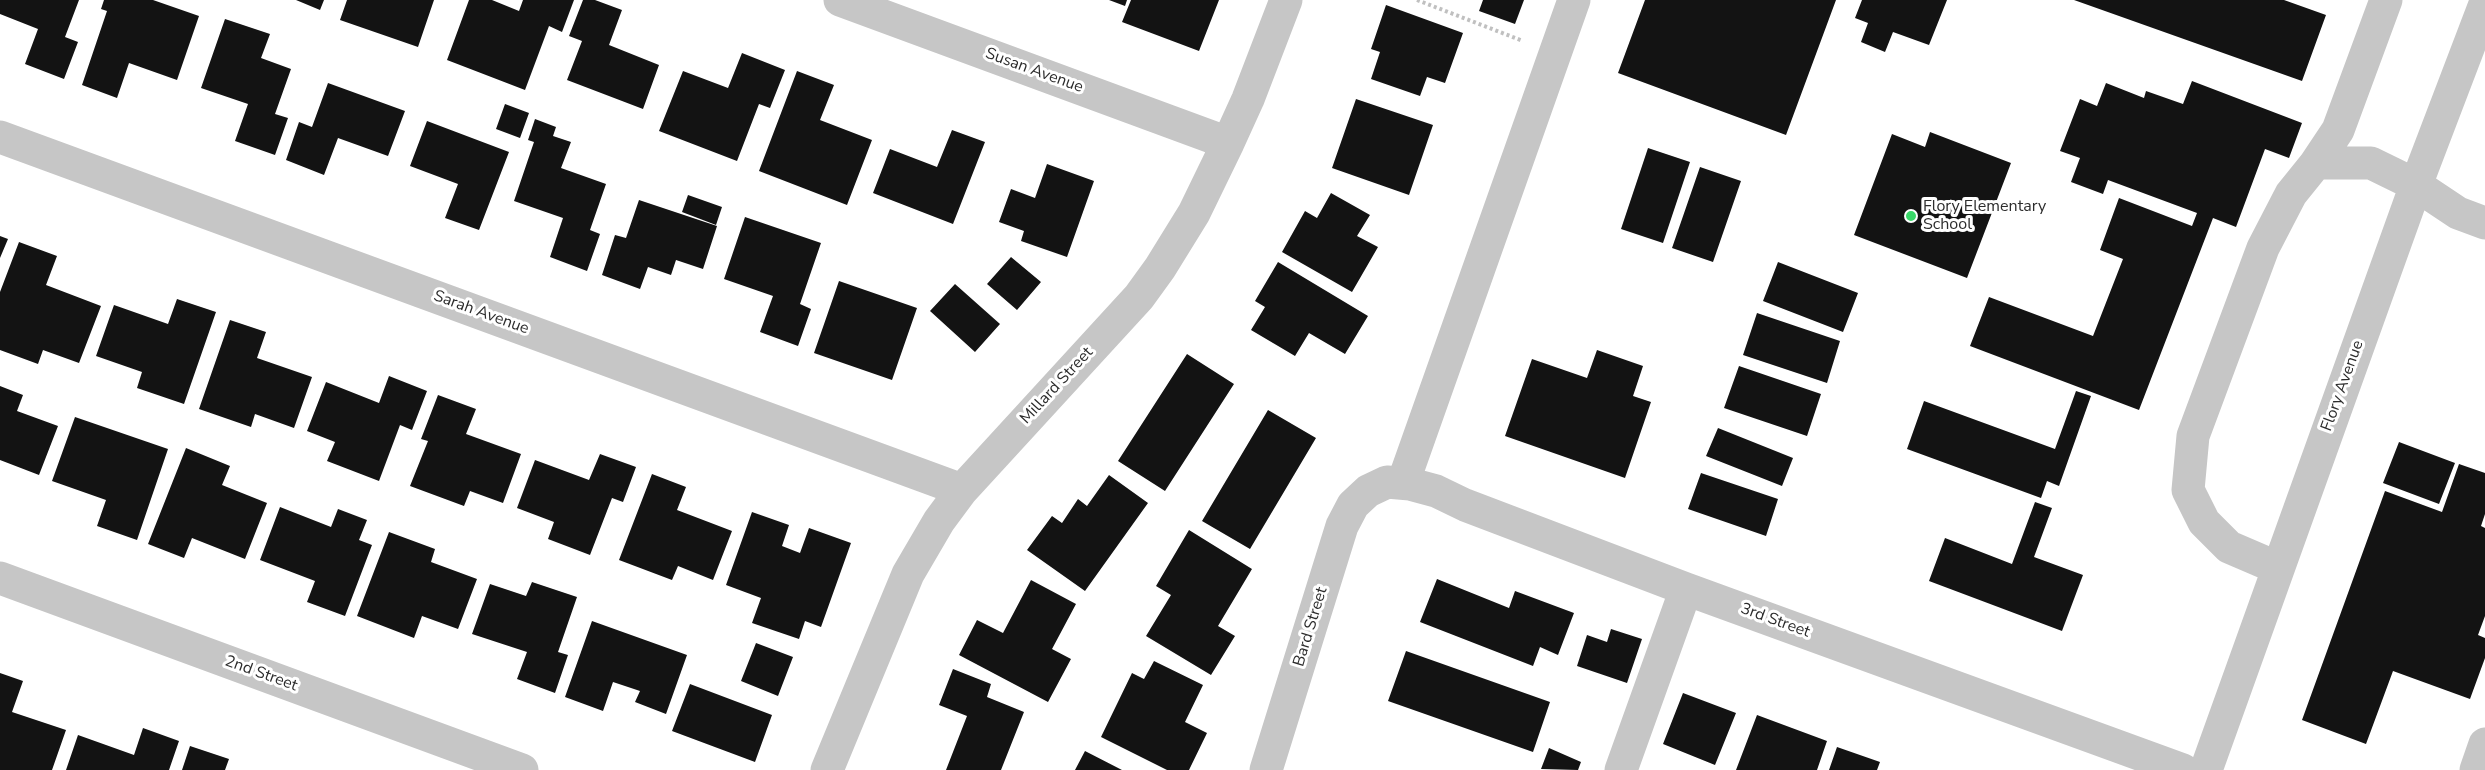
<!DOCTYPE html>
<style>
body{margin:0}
canvas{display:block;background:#fff}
</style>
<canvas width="2485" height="770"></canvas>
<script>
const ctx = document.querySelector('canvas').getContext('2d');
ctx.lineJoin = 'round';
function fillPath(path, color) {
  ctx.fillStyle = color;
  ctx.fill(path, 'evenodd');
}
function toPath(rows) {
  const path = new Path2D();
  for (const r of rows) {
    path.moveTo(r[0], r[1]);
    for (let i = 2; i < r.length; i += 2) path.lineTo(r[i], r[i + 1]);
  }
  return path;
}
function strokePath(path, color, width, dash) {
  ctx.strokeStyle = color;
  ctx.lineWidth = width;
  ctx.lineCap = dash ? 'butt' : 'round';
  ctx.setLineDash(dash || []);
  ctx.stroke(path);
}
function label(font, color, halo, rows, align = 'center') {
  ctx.font = font + ' "Nunito Sans",sans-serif';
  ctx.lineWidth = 6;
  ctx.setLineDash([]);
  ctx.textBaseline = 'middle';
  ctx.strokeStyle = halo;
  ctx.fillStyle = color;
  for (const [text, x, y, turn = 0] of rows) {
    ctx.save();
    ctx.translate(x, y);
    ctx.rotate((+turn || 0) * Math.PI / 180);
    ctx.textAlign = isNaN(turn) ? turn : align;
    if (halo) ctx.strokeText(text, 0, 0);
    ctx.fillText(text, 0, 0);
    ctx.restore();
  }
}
const building = toPath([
 [0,0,79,0,65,37,78,42,64,79,25,64,38,29,0,14],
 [104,0,153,0,199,16,177,80,129,63,117,98,82,85,107,11,101,9],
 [296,0,324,0,320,10],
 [347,0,434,0,418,47,340,20],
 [469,0,492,0,519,11,523,0,574,0,562,32,549,26,525,90,447,60],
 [583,0,595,0,622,10,609,45,659,65,643,109,567,80,582,41,569,36],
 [1109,0,1127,0,1125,6],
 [1131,0,1219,0,1199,51,1122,22],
 [1483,0,1524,0,1515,24,1479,11],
 [1645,0,1836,0,1786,135,1618,73],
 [1862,0,1947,0,1929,45,1893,32,1885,52,1861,42,1868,23,1855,18],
 [2074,0,2284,0,2326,15,2302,81],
 [1386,5,1463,33,1445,83,1427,77,1420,96,1371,79,1380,52,1371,49],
 [225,19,270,34,261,58,291,69,275,114,288,118,275,155,235,141,248,104,201,88],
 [742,53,785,70,770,108,759,104,737,161,659,131,683,71,728,88],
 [797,71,834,85,820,120,872,140,847,205,759,171],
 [2192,81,2302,123,2289,158,2265,149,2236,227,2213,218,2139,410,1970,346,1989,297,2093,336,2123,259,2100,250,2119,198,2192,226,2197,213,2108,180,2103,194,2071,182,2080,158,2060,151,2080,99,2097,106,2106,83,2144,98,2146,91,2183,104],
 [328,83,405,111,388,156,338,138,324,175,286,160,299,122,312,127],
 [1356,99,1433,125,1409,195,1332,168],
 [505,104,529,113,520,138,496,129],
 [535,119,556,127,553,136,571,142,561,168,606,184,590,230,600,234,587,271,550,257,563,218,514,201,534,142,528,140],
 [427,121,509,152,479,230,445,218,458,184,410,166],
 [952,130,985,142,953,224,873,193,890,149,937,167],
 [1930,132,2011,163,1967,278,1854,235,1892,134,1925,147],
 [1648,148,1690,162,1663,243,1621,229],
 [1047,164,1094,181,1067,257,1021,241,1024,231,999,222,1011,189,1035,198],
 [1700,167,1741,181,1713,262,1672,248],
 [1331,193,1370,215,1357,236,1378,247,1352,292,1282,252,1305,211,1317,218],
 [688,195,722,207,716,225,682,212],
 [639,200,717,226,703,269,676,260,671,275,648,267,640,289,602,275,615,235,626,238],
 [745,217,821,243,800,304,811,309,798,346,760,332,773,296,724,279],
 [0,236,8,239,0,258],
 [19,242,57,256,46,285,101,306,79,363,43,350,38,364,0,350,0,292],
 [1011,257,1041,282,1017,310,987,284],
 [1278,262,1368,316,1345,354,1309,333,1295,356,1251,330,1265,307,1255,301],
 [1778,262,1858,293,1843,332,1763,301],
 [839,281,917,308,892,380,814,353],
 [955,284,1000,324,975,352,930,311],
 [177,299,216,312,184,404,137,388,142,372,96,356,114,305,168,324],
 [1757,313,1840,341,1827,383,1743,355],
 [230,320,266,332,257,358,312,377,294,428,255,414,251,427,199,409],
 [1597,350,1643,366,1633,396,1651,402,1625,478,1505,436,1532,359,1587,378],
 [1187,354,1234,384,1165,491,1118,461],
 [1739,366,1821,394,1807,436,1724,408],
 [389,376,427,391,412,430,400,425,379,481,327,461,335,442,307,431,326,382,379,403],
 [0,386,23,395,17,411,58,426,39,475,0,460],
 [2076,391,2091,396,2059,486,2047,481,2041,498,1907,449,1924,401,2055,449],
 [438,395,476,409,466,434,521,454,503,503,470,491,464,506,410,486,428,441,421,439],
 [1268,410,1316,438,1250,549,1202,521],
 [75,417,168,449,137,540,97,526,106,500,52,481],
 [1718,428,1793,458,1782,486,1706,456],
 [2399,442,2455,463,2439,504,2383,483],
 [186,448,230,466,222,485,267,503,245,559,192,538,184,558,148,544],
 [600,454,636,467,623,502,612,498,590,555,548,539,554,522,517,508,535,460,589,480],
 [2459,464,2485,473,2485,514,2481,526,2485,528,2485,616,2478,635,2485,638,2485,658,2470,699,2393,671,2366,744,2302,720,2385,491,2442,512],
 [1701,473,1778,499,1766,536,1688,509],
 [652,474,686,487,677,510,732,531,713,580,678,566,672,580,619,560],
 [1109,475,1148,503,1085,591,1027,550,1052,516,1062,523,1078,499,1087,506],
 [2035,502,2052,508,2034,557,2083,575,2062,631,1929,581,1945,538,2012,564],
 [280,507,331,527,338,509,367,520,359,540,372,545,345,616,307,602,315,581,260,560],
 [752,512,789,525,782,546,800,553,809,528,851,543,821,627,805,621,799,639,752,623,761,598,726,585],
 [1189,530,1252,569,1218,626,1235,636,1211,675,1146,636,1171,595,1156,586],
 [389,532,435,549,431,562,477,579,458,629,422,616,414,638,357,616],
 [1437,579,1509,608,1515,591,1574,613,1558,655,1540,647,1533,666,1420,622],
 [1031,580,1076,604,1052,649,1071,659,1048,702,959,655,977,620,1003,633],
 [532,582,577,597,558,652,568,655,555,693,517,679,527,652,472,634,490,584,526,596],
 [592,621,687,655,666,714,635,702,640,691,613,682,603,711,565,697],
 [1611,629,1642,639,1627,683,1577,666,1587,635,1607,642],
 [756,643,793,657,778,696,741,681],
 [1406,651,1550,702,1533,752,1388,701],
 [1154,661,1203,685,1185,722,1207,733,1189,770,1167,770,1101,737,1132,673,1144,679],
 [953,669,991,684,987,697,1024,712,1001,770,946,770,967,716,939,705],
 [0,673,23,681,12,712,66,730,52,770,0,770],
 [690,684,772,715,755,762,672,731],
 [1683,693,1736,713,1715,765,1663,744],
 [1757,715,1827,741,1817,770,1736,770],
 [143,728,179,741,169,770,66,770,78,735,134,755],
 [190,746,229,759,225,770,182,770],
 [1837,747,1880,762,1877,770,1829,770],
 [1549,748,1581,762,1578,770,1541,769],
 [1085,751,1122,770,1075,770]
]);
const path = toPath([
 [1417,0,1523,41]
]);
const minor = toPath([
 [840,0,1228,143],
 [0,137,962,490],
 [2316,163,2371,163,2416,185,2458,213,2485,223],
 [1403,483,1574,0],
 [2278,568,2229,547,2204,522,2188,490,2193,436,2263,248,2291,194,2316,163,2338,130,2386,0],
 [0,578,522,770],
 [827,770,908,574,939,521,962,490,1139,297,1160,268,1194,213,1228,143,1248,99,1286,0],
 [1266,770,1342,526,1353,505,1368,491,1387,482,1410,484,1436,491,1465,505,1686,589,2183,770],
 [1621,770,1686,589],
 [2206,770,2416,185,2485,4],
 [2476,770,2485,744]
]);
const markers = [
 [1911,216,6,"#39d969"]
];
const streetNames = [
 ["Susan Avenue",1034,71,20],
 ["Sarah Avenue",481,313,20],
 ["Millard Street",1057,386,-47],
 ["Flory Avenue",2343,386,-70],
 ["3rd Street",1775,621,20],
 ["Bard Street",1311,627,-73],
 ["2nd Street",261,674,20]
];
const poiNames = [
 ["Flory Elementary",1923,207],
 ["School",1923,225]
];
fillPath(building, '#131313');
strokePath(path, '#c0c0c0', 4, [3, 3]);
strokePath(minor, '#c6c6c6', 33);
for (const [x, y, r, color] of markers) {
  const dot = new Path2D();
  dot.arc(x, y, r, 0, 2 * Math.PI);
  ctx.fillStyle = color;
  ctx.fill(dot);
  strokePath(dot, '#fff', 2);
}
label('16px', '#2c2c2c', '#fff', streetNames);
label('16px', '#2c2c2c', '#fff', poiNames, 'left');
</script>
